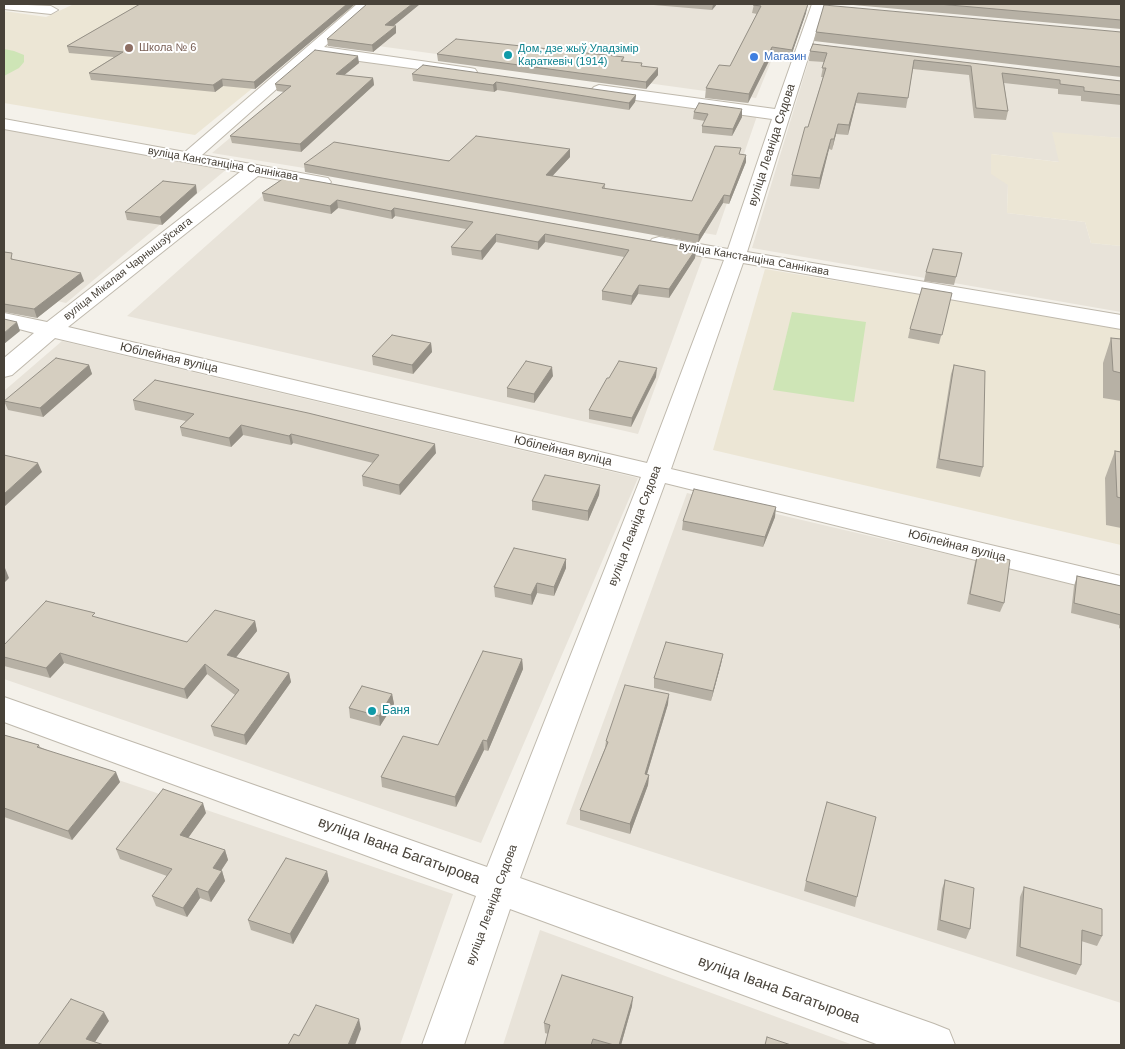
<!DOCTYPE html>
<meta charset="utf-8">
<style>
body{margin:0}
#map{position:relative;width:1125px;height:1049px;overflow:hidden;background:#f4f1ea;font-family:Arial,sans-serif}
canvas{display:block}
.frame{position:absolute;inset:0;border:5px solid #484239;pointer-events:none}
</style>
<div id="map">
<canvas width="1125" height="1049"></canvas>
<div class="frame"></div>
</div>
<script>
const ctx = document.querySelector('canvas').getContext('2d');
ctx.lineJoin = 'round';
function fillPath(path, color) {
  ctx.fillStyle = color;
  ctx.fill(path, 'evenodd');
}
function toPath(rows) {
  const path = new Path2D();
  for (const r of rows) {
    path.moveTo(r[0], r[1]);
    for (let i = 2; i < r.length; i += 2) path.lineTo(r[i], r[i + 1]);
  }
  return path;
}
function strokePath(path, color, width, dash) {
  ctx.strokeStyle = color;
  ctx.lineWidth = width;
  ctx.lineCap = dash ? 'butt' : 'round';
  ctx.setLineDash(dash || []);
  ctx.stroke(path);
}
function label(font, color, halo, rows, align = 'center') {
  ctx.font = font + ' Arial,sans-serif';
  ctx.lineWidth = 4;
  ctx.setLineDash([]);
  ctx.textBaseline = 'middle';
  ctx.strokeStyle = halo;
  ctx.fillStyle = color;
  for (const [text, x, y, turn = 0] of rows) {
    ctx.save();
    ctx.translate(x, y);
    ctx.rotate((+turn || 0) * Math.PI / 180);
    ctx.textAlign = isNaN(turn) ? turn : align;
    if (halo) ctx.strokeText(text, 0, 0);
    ctx.fillText(text, 0, 0);
    ctx.restore();
  }
}
const residential = toPath([
 [388,4,750,4,793,8,756,98,342,41],
 [811,53,1121,87,1121,138,1053,133,1060,162,991,154,1008,184,1007,213,1085,222,1091,243,1121,246,1121,312,752,248],
 [328,56,757,116,716,235,212,153],
 [4,129,228,168,66,303,4,289],
 [279,181,704,254,638,434,127,316],
 [62,341,638,478,481,843,4,679,4,391],
 [687,493,1121,595,1121,1003,566,824],
 [4,741,453,894,400,1045,4,1045],
 [540,930,853,1045,503,1045]
]);
const education = toPath([
 [74,4,356,4,195,135,4,103,4,11,46,17],
 [1052,132,1121,138,1121,246,1091,243,1085,222,1007,213,1008,185,991,174,991,154,1059,162],
 [765,269,1121,328,1121,545,713,450]
]);
const green = toPath([
 [4,49,14,51,24,55,24,62,19,68,4,76],
 [792,312,866,322,854,402,773,390]
]);
const street = toPath([
 [4,4,51,6,58,10,51,14,4,9,4,4],
 [357,4,372,4,324,47,470,68,475,69,477,72,475,75,470,76,315,55,202,155,322,177,328,178,331,182,328,186,322,187,258,176,68,327,647,463,724,260,659,249,652,247,649,243,652,239,659,237,728,249,772,119,599,95,594,93,591,90,594,87,599,85,775,109,812,4,825,4,747,252,1121,315,1121,329,743,263,671,469,1121,576,1121,596,665,483,520,878,934,1024,949,1030,955,1045,879,1045,510,909,464,1045,422,1045,476,896,4,722,4,697,487,867,641,477,55,338,12,375,4,377,4,358,34,333,4,325,4,313,47,322,240,172,4,129,4,119,185,152,357,4]
]);
const wall = toPath([
 [140,4,355,4,255,89,223,86,215,92,91,80,89,73,114,57,69,53,67,46],
 [420,4,393,26,396,26,396,33,373,52,328,46,327,39],
 [642,4,717,4,712,10],
 [754,4,806,13,790,59,771,57,748,103,705,98,706,88,730,66,757,14,752,13],
 [842,4,1121,4,1121,29],
 [816,32,1121,32,1121,77,814,41],
 [813,44,1121,81,1121,105,1081,101,1081,96,1058,94,1058,89,1004,83,1008,111,1006,120,974,118,969,75,913,69,906,108,856,103,848,135,836,134,832,150,829,149,819,189,790,186,792,175,808,127,823,77,821,77,824,62,809,61,810,51],
 [437,54,624,57,623,61,658,75,646,89,438,61],
 [359,63,344,75,373,78,374,85,301,152,232,143,230,136,284,92,277,91,275,84],
 [412,74,636,95,635,102,629,110,497,90,494,92,413,81],
 [742,109,742,117,732,136,702,133,702,126,705,121,693,119,694,112],
 [740,154,746,155,746,162,729,204,723,203,698,243,305,172,304,164,570,157,552,176,605,184,605,189,692,201],
 [287,176,696,249,695,258,669,298,638,294,631,305,602,300,602,291,624,257,545,242,538,250,496,242,482,260,452,255,451,247,466,229,395,216,392,219,338,208,331,214,264,201,262,193],
 [197,193,162,225,127,220,125,212],
 [4,252,14,260,84,281,37,318,4,312],
 [962,253,954,285,924,281,926,272],
 [952,293,939,344,908,338,910,329],
 [1111,338,1121,339,1121,401,1103,398,1103,363],
 [431,343,432,352,413,374,373,365,372,356],
 [89,365,92,374,43,417,8,410,4,401],
 [954,365,983,467,980,477,936,468,951,374],
 [553,376,534,403,507,397,507,388],
 [656,377,631,427,589,419,589,410,609,378],
 [133,400,436,453,400,495,363,486,362,476,373,463,293,443,291,445,243,435,231,447,182,436,180,427,186,421,135,410],
 [1115,451,1121,452,1121,528,1106,525,1105,478],
 [600,485,599,495,588,521,532,510,532,501],
 [775,517,763,547,682,530,683,521],
 [978,552,1004,603,1000,612,967,604,975,562],
 [566,559,566,568,554,596,537,593,532,605,495,597,494,587],
 [1077,576,1121,586,1121,629,1119,628,1119,625,1071,613,1074,586],
 [97,618,187,642,255,621,257,631,236,657,289,673,291,682,246,745,214,736,211,726,235,695,207,674,187,699,64,663,50,678,4,666,4,645],
 [723,654,721,664,711,701,654,688,654,678],
 [522,659,523,669,488,751,484,750,456,807,382,787,381,777,438,745],
 [392,694,394,704,380,726,350,718,349,708],
 [668,704,647,774,649,775,648,785,630,834,580,820,580,810,605,748,606,741],
 [4,735,39,745,40,747,120,782,72,840,4,817],
 [206,813,188,838,225,850,228,860,221,871,222,871,225,881,211,902,200,898,187,917,156,906,152,896,167,876,120,859,116,849],
 [327,871,329,881,293,944,251,930,248,920],
 [945,880,970,929,966,939,937,930,942,889],
 [806,881,857,897,855,907,804,891],
 [1024,887,1102,936,1097,946,1081,941,1081,965,1076,975,1016,956,1020,897],
 [632,1006,621,1045,545,1045,548,1034,545,1033,544,1023]
]);
const shadedWall = toPath([
 [347,4,355,4,255,89,254,82],
 [412,4,420,4,386,32,385,25],
 [713,4,717,4,712,10],
 [808,4,806,13,790,59,792,50],
 [396,26,396,33,373,52,372,45],
 [772,47,771,57,748,103,749,94],
 [358,56,359,63,337,81,336,74],
 [658,68,658,75,646,89,646,82],
 [373,78,374,85,301,152,300,144],
 [222,79,223,86,215,92,213,85],
 [496,82,497,90,494,92,493,85],
 [858,93,856,103,848,135,849,125],
 [636,95,635,102,629,110,629,103],
 [742,109,742,117,732,136,733,129],
 [838,124,836,134,832,150,834,139],
 [831,139,829,149,819,189,820,178],
 [570,149,570,157,546,183,546,175],
 [746,155,746,162,729,204,730,196],
 [196,185,197,193,162,225,160,217],
 [724,195,723,203,698,243,699,235],
 [337,200,338,208,331,214,330,206],
 [394,208,395,216,392,219,391,211],
 [496,234,496,242,482,260,481,251],
 [545,234,545,242,538,250,538,242],
 [696,249,695,258,669,298,669,289],
 [81,273,84,281,37,318,34,309],
 [639,285,638,294,631,305,632,296],
 [17,322,20,331,4,344,4,333],
 [431,343,432,352,413,374,412,365],
 [89,365,92,374,43,417,40,408],
 [552,367,553,376,534,403,534,394],
 [657,368,656,377,631,427,632,418],
 [241,425,243,435,231,447,229,438],
 [291,434,293,443,291,445,289,436],
 [435,444,436,453,400,495,399,485],
 [38,463,42,472,4,507,4,494],
 [600,485,599,495,588,521,588,511],
 [776,507,775,517,763,547,765,537],
 [566,559,566,568,554,596,554,587],
 [5,568,9,578,4,583,4,569],
 [537,583,537,593,532,605,531,595],
 [255,621,257,631,230,665,227,655],
 [60,653,64,663,50,678,46,668],
 [723,654,721,664,711,701,713,691],
 [522,659,523,669,488,751,487,741],
 [205,664,207,674,187,699,184,689],
 [289,673,291,682,246,745,244,735],
 [392,694,394,704,380,726,379,716],
 [669,694,668,704,644,784,645,774],
 [483,740,484,750,456,807,455,797],
 [116,772,120,782,72,840,68,831],
 [649,775,648,785,630,834,630,824],
 [203,803,206,813,183,845,180,835],
 [225,850,228,860,216,878,213,868],
 [222,871,225,881,211,902,208,892],
 [327,871,329,881,293,944,290,934],
 [197,888,200,898,187,917,183,908],
 [633,997,632,1006,621,1045,619,1045],
 [104,1012,109,1021,93,1045,86,1039],
 [359,1019,361,1029,355,1045,348,1045]
]);
const building = toPath([
 [140,4,347,4,254,82,222,79,213,85,89,73,123,52,67,46,140,4],
 [367,4,412,4,385,25,396,26,372,45,327,39,367,4],
 [754,4,808,4,792,50,772,47,749,94,706,88,719,65,730,66,761,6,753,5,754,4],
 [938,4,1121,4,1121,20,938,4],
 [824,5,1121,32,1121,67,816,32,824,5],
 [456,39,624,57,621,61,642,63,641,66,658,68,646,82,437,54,456,39],
 [813,44,1121,81,1121,95,1084,91,1084,87,1060,84,1060,80,1002,73,1008,111,976,108,971,66,914,60,908,98,858,93,849,125,838,124,834,139,831,139,820,178,792,175,805,127,808,127,826,68,822,68,827,53,810,51,813,44],
 [315,50,358,56,336,74,373,78,300,144,230,136,291,86,275,84,315,50],
 [423,65,636,95,629,103,496,82,493,85,412,74,423,65],
 [699,103,742,109,733,129,702,126,708,114,694,112,699,103],
 [476,136,570,149,546,175,605,184,602,188,692,201,715,146,741,148,739,154,746,155,730,196,724,195,699,235,304,164,334,142,449,161,476,136],
 [287,176,696,249,669,289,639,285,632,296,602,291,629,250,545,234,538,242,496,234,481,251,451,247,473,222,394,208,391,211,337,200,330,206,262,193,287,176],
 [163,181,196,185,160,217,125,212,163,181],
 [933,249,962,253,956,277,926,272,933,249],
 [4,252,12,253,11,259,81,273,34,309,4,304,4,252],
 [922,288,952,293,942,335,910,329,922,288],
 [4,319,17,322,4,333,4,319],
 [392,335,431,343,412,365,372,356,392,335],
 [1111,338,1121,339,1121,373,1113,371,1111,338],
 [56,358,89,365,40,408,4,401,56,358],
 [526,361,552,367,534,394,507,388,526,361],
 [619,361,657,368,632,418,589,410,607,378,609,378,619,361],
 [954,365,985,371,983,467,939,459,954,365],
 [155,380,308,413,435,444,399,485,362,476,379,455,291,434,289,436,241,425,229,438,180,427,194,414,133,400,155,380],
 [1115,451,1121,452,1121,498,1117,497,1115,451],
 [4,455,38,463,4,494,4,455],
 [545,475,600,485,588,511,532,501,545,475],
 [694,489,776,507,765,537,683,521,694,489],
 [514,548,566,559,554,587,537,583,531,595,494,587,514,548],
 [978,552,1010,560,1004,603,970,594,978,552],
 [1077,576,1121,586,1121,615,1074,603,1077,576],
 [46,601,95,613,92,616,187,642,215,610,255,621,227,655,289,673,244,735,211,726,239,690,205,664,184,689,60,653,46,668,4,657,4,645,46,601],
 [666,642,723,654,713,691,654,678,666,642],
 [483,651,522,659,487,741,483,740,455,797,381,777,403,736,438,745,483,651],
 [625,685,669,694,645,774,649,775,630,824,580,810,608,742,606,741,625,685],
 [362,686,392,694,379,716,349,708,362,686],
 [4,735,39,745,37,747,116,772,68,831,4,808,4,735],
 [163,789,203,803,180,835,225,850,213,868,222,871,208,892,197,888,183,908,152,896,172,869,116,849,163,789],
 [827,802,876,817,857,897,806,881,827,802],
 [286,858,327,871,290,934,248,920,286,858],
 [945,880,974,888,970,929,940,920,945,880],
 [1024,887,1102,909,1102,936,1082,930,1081,965,1020,947,1024,887],
 [562,975,633,997,619,1045,614,1045,593,1039,591,1045,545,1045,550,1025,544,1023,562,975],
 [71,999,104,1012,86,1039,104,1045,38,1045,71,999],
 [316,1005,359,1019,348,1045,288,1045,294,1034,299,1036,316,1005],
 [767,1037,791,1045,765,1045,767,1037]
]);
const markers = [
 [129,48,5,"#8d6e63"],
 [508,55,5,"#0f9aa8"],
 [754,57,5,"#3f7fe0"],
 [372,711,5,"#0f9aa8"]
];
const farEducationnames = [
 ["Школа № 6",139,48]
];
const farCulturenames = [
 ["Дом, дзе жыў Уладзімір",518,49],
 ["Караткевіч (1914)",518,62]
];
const farShopnames = [
 ["Магазин",764,57]
];
const farStreetnames = [
 ["вуліца Канстанціна Саннікава",223,164,10],
 ["вуліца Канстанціна Саннікава",754,259,10],
 ["вуліца Мікалая Чарнышэўскага",128,269,-38]
];
const streetNames = [
 ["вуліца Леаніда Сядова",772,145,-72],
 ["Юбілейная вуліца",169,358,13],
 ["Юбілейная вуліца",563,451,13],
 ["вуліца Леаніда Сядова",635,526,-69],
 ["Юбілейная вуліца",957,546,14],
 ["вуліца Леаніда Сядова",492,905,-70]
];
const cultureNames = [
 ["Баня",382,711]
];
const nearStreetnames = [
 ["вуліца Івана Багатырова",399,851,20],
 ["вуліца Івана Багатырова",779,990,20]
];
fillPath(residential, '#e8e3d9');
fillPath(education, '#ece6d5');
fillPath(green, '#cee5b6');
strokePath(street, '#bfb9ad', 2);
fillPath(street, '#fff');
fillPath(wall, '#b7b1a5');
fillPath(shadedWall, '#959086');
fillPath(building, '#d5cec0');
strokePath(building, '#959086', 1);
for (const [x, y, r, color] of markers) {
  const dot = new Path2D();
  dot.arc(x, y, r, 0, 2 * Math.PI);
  ctx.fillStyle = color;
  ctx.fill(dot);
  strokePath(dot, '#fff', 2);
}
label('11px', '#785e54', '#fff', farEducationnames, 'left');
label('11px', '#0d838f', '#fff', farCulturenames, 'left');
label('11px', '#366cbe', '#fff', farShopnames, 'left');
label('11px', '#484239', '#fff', farStreetnames);
label('12px', '#484239', '#fff', streetNames);
label('12px', '#0d838f', '#fff', cultureNames, 'left');
label('15px', '#484239', '#fff', nearStreetnames);
</script>
